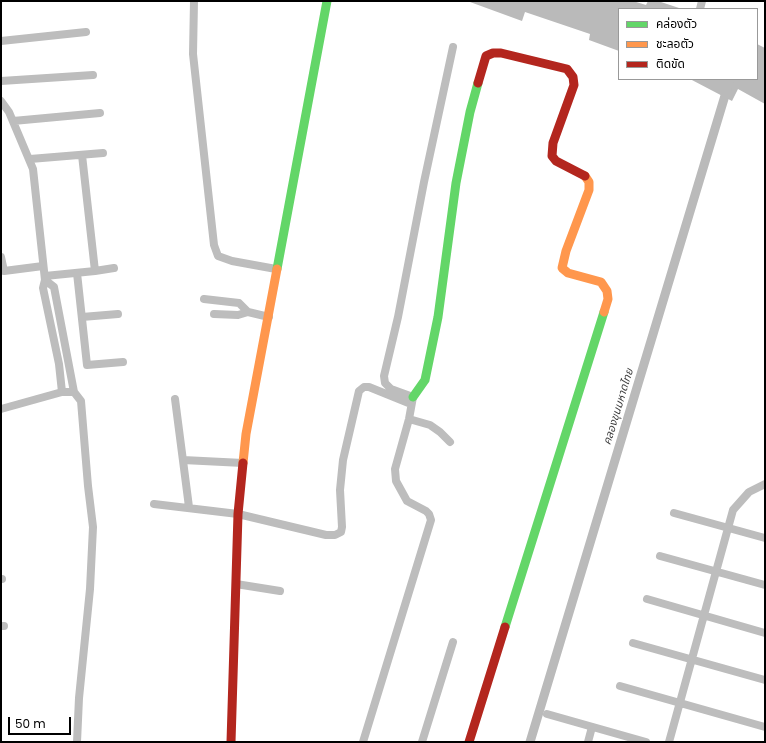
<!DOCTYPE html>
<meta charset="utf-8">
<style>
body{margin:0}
#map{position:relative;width:766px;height:743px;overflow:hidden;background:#fff;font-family:Poppins,"Noto Sans Thai",sans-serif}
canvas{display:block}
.frame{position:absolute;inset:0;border:2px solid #000;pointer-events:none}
.legend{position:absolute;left:618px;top:8px;width:140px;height:72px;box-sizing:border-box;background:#fff;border:1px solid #999;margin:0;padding:5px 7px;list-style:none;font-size:12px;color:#000}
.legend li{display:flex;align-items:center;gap:8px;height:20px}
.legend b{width:20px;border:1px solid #999}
.scale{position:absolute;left:8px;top:717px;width:63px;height:18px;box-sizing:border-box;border:2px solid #000;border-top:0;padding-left:5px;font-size:12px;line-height:14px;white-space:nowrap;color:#000;-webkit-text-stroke:3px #fff;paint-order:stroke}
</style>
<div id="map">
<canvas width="766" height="743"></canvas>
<div class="frame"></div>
<ul class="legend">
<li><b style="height:5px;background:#63d668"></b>คล่องตัว</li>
<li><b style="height:5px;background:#ff974d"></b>ชะลอตัว</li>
<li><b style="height:5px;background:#b3261e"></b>ติดขัด</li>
</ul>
<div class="scale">50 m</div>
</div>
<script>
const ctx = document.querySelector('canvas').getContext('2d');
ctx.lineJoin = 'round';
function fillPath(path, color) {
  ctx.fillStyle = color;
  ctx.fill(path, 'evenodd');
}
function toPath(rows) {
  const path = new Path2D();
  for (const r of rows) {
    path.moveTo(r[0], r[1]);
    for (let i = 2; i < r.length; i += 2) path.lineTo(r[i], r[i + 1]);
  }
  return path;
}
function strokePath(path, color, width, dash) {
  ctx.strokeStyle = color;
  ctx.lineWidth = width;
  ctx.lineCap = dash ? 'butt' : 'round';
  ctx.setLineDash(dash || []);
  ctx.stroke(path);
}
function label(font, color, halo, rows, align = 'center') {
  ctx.font = font + ' Poppins,"Noto Sans Thai",sans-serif';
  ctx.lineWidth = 3;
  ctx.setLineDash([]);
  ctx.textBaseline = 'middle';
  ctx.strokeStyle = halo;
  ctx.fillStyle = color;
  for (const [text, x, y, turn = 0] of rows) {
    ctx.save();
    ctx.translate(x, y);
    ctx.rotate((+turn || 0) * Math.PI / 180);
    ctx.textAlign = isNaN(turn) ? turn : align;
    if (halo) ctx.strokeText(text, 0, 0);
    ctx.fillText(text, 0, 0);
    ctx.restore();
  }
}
const water = toPath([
 [462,1,633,1,646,5,648,1,658,1,682,9,619,9,619,51,589,40,590,34,525,12,522,21,470,2],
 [757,44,765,48,765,104,738,89,732,101,690,79,757,79]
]);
const canal = toPath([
 [530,742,730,79]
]);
const street = toPath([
 [194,1,193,54,214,245,218,256,232,261,276,269],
 [700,9,702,1],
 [1,41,86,32],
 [1,81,93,75],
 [1,101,9,112,33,169,45,280,43,288,59,364,62,392],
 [13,121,100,113],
 [30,159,103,153],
 [1,257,4,271,43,266],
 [95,271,114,268],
 [77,273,87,365,123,362],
 [45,276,95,271,82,155],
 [45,280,54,287,74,392],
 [204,299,239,303,248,312,269,317],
 [214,314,238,315,248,312],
 [82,317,118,314],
 [175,399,189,507],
 [1,409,62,392,74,392,81,401,88,486,93,527,90,589,79,698,77,742],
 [409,419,430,425,440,432,450,442],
 [183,460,243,463],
 [154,504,238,514,326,535,335,535,341,532,342,527,340,490,343,460,359,391,364,387,369,387,411,404],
 [674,513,765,538],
 [660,556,765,585],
 [1,579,2,579],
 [236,584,280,591],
 [647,599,765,633],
 [1,626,4,626],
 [633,643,765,680],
 [620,686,765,727],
 [547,714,646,742],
 [363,742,431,520,429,514,426,511,407,501,396,481,395,469,409,419,413,397,391,389,385,383,384,376,398,317,424,182,453,47],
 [422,742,453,642],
 [588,742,592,727],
 [669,742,733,510,749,492,765,484]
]);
const fast = toPath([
 [277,269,327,1],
 [413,397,425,380,438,317,456,183,470,112,478,83],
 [505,627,604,312]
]);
const slow = toPath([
 [585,176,589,182,589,190,566,251,562,268,568,273,601,282,607,291,608,299,604,312],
 [243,463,246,434,277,269]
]);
const jam = toPath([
 [478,83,486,56,493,53,501,53,567,69,573,77,574,85,553,143,552,156,556,161,585,176],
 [231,742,238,514,243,463],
 [469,742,505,627]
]);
const waterNames = [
 ["คลองขุนมหาดไทย",619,407,-73]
];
fillPath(water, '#bababa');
strokePath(canal, '#bababa', 9);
strokePath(street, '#bdbdbd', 8);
strokePath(fast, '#63d668', 9);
strokePath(slow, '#ff974d', 9);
strokePath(jam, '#b3261e', 9);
label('italic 11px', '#3d3d3d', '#fff', waterNames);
</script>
